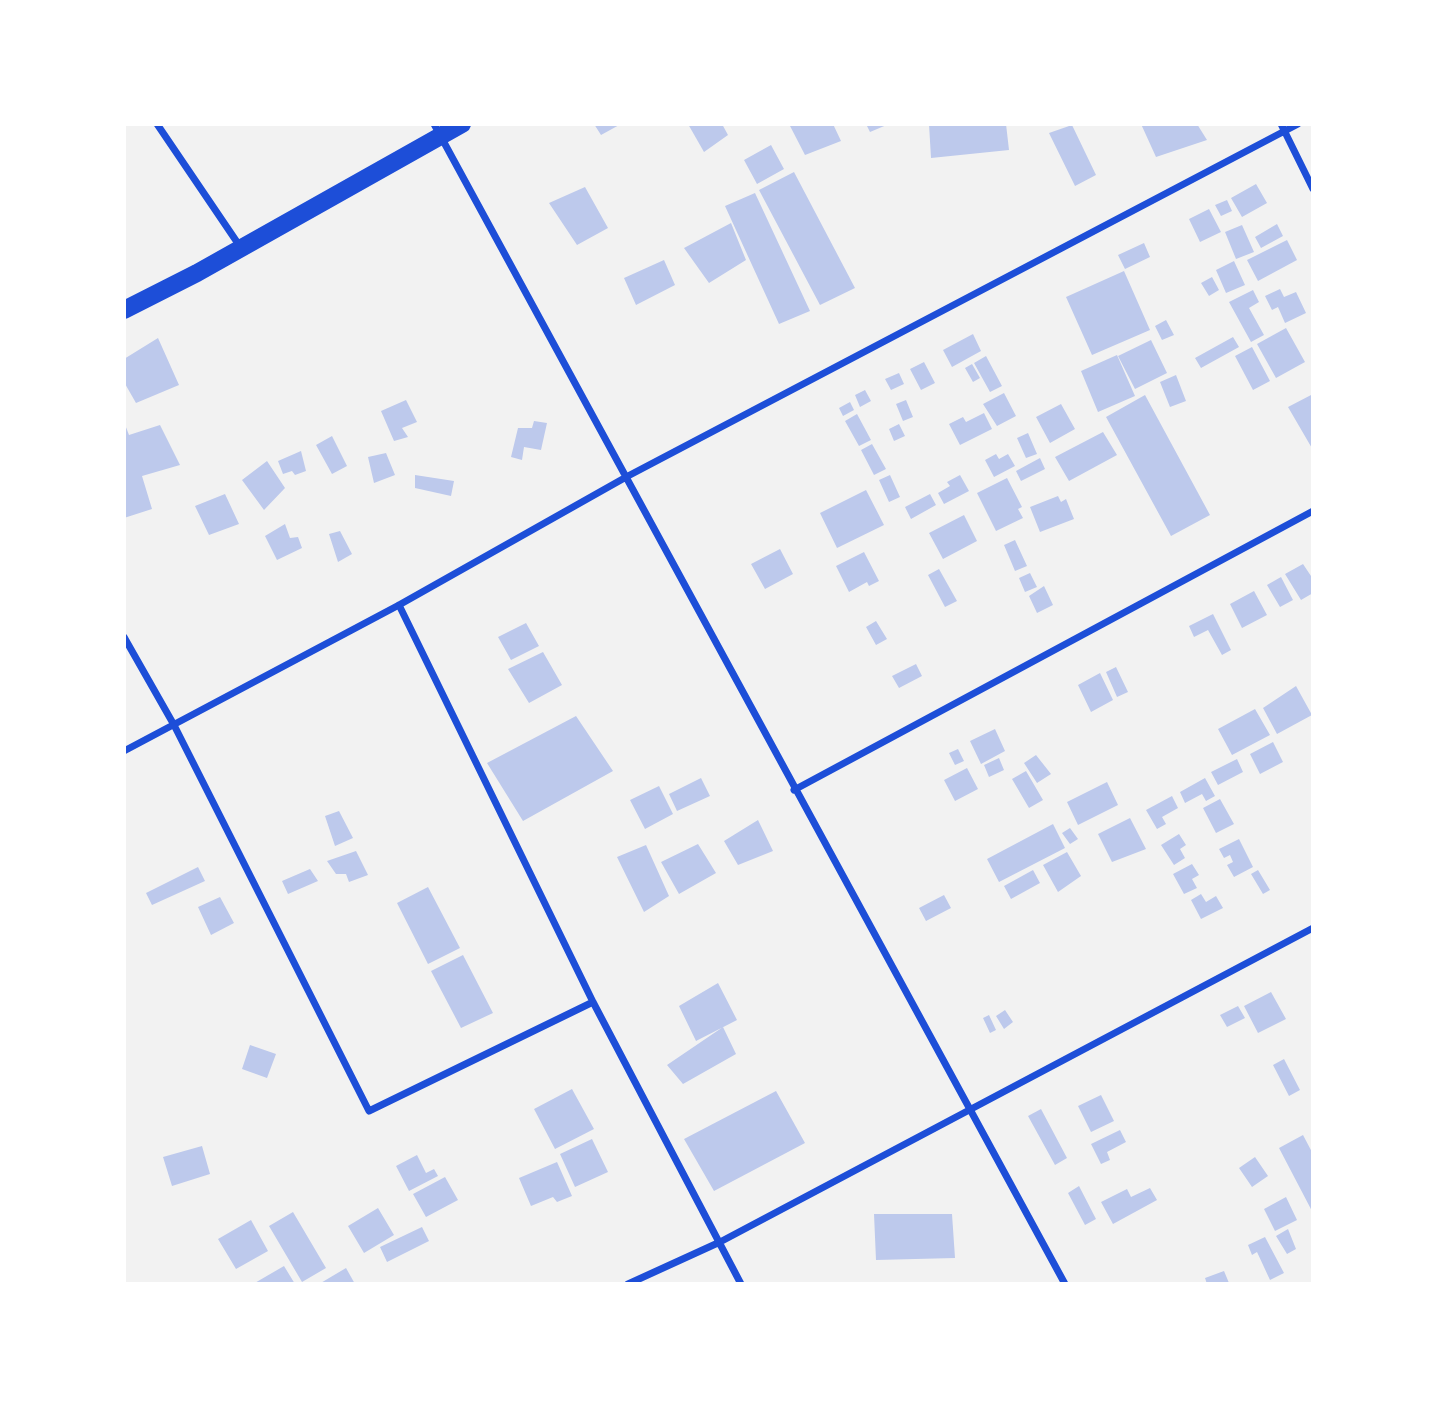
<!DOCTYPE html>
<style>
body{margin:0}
#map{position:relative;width:1437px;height:1408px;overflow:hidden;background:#f2f2f2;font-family:"DejaVu Sans",sans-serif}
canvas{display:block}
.frame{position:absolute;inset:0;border:126px solid #fff;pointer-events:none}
</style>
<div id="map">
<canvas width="1437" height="1408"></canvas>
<div class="frame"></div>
</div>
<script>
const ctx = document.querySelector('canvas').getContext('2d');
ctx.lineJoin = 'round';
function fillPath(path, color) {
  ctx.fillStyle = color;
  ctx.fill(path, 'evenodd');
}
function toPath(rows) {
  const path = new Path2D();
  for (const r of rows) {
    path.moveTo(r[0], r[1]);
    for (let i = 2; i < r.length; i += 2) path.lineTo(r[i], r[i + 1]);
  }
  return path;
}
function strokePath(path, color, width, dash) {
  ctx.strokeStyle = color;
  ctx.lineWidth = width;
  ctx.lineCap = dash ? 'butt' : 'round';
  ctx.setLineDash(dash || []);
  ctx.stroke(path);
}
const building = toPath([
 [594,124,621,124,601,135],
 [688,124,722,124,728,135,704,152],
 [789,124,833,124,841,141,805,155],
 [866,124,889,124,870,132],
 [929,124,1006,124,1009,150,931,158],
 [1141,124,1197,124,1207,140,1156,157],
 [1072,125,1096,175,1075,186,1049,133],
 [771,145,784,169,757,184,744,160],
 [794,172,855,288,820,305,759,190],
 [1256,184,1267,203,1242,217,1231,198],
 [585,187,608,228,577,245,549,203],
 [755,193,810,311,779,324,725,206],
 [1227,200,1232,211,1221,216,1215,205],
 [1209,209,1221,232,1200,242,1189,219],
 [731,223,746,260,709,283,684,248],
 [1277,224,1283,236,1261,248,1255,237],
 [1242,225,1254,252,1236,259,1225,232],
 [1287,240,1297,260,1258,281,1247,260],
 [1144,243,1150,257,1125,269,1118,255],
 [664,260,675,285,636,305,624,278],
 [1234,261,1245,285,1226,293,1216,270],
 [1124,271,1150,330,1092,355,1066,297],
 [1212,277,1219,290,1209,296,1201,283],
 [1280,289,1284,297,1296,292,1306,313,1285,323,1278,307,1272,310,1265,296],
 [1253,290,1259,302,1249,308,1264,335,1251,342,1229,302],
 [1166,320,1174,335,1162,340,1155,326],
 [1286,328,1305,362,1276,378,1257,344],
 [973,334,981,351,952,367,943,350],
 [1233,337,1239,347,1201,368,1195,358],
 [158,338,179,385,136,403,124,382,124,359],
 [1151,340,1167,373,1135,389,1118,356],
 [1252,347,1270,381,1253,390,1235,356],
 [1117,355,1135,396,1098,412,1081,371],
 [986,356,1002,386,990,392,974,363],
 [924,362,935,383,921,390,910,369],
 [972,364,980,378,973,382,965,368],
 [899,373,904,384,891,390,885,379],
 [1176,375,1186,401,1170,407,1160,382],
 [865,390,871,401,860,407,855,395],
 [1004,393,1016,416,997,426,983,404],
 [1313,394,1313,450,1288,407],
 [1145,395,1210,515,1171,536,1106,417],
 [406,400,417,422,402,428,408,437,394,441,381,411],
 [906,400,913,417,903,421,896,404],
 [850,402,854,410,843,416,839,408],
 [1061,404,1075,429,1050,443,1036,417],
 [984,413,992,429,960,445,949,424,963,417,966,422],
 [857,414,871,440,859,446,845,421],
 [534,421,547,423,541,450,524,447,522,460,511,457,518,428,532,428],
 [124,422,129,435,160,425,180,465,142,476,152,509,124,518],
 [899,424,905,436,894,441,889,429],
 [1103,432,1117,455,1069,481,1055,457],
 [1028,433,1037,454,1026,458,1017,438],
 [332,436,347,466,332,474,316,445],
 [872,444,886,469,874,475,861,450],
 [301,451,306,471,295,475,292,471,283,474,278,461],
 [386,453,395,475,374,483,368,457],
 [996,454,999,459,1008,454,1015,466,994,477,985,460],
 [1040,458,1045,469,1021,481,1016,471],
 [267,461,285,488,264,510,242,480],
 [415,475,454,481,451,496,415,488],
 [890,475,900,497,889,502,879,480],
 [960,475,969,491,944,504,938,493,950,486,947,482],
 [1007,478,1022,507,1018,509,1023,518,996,531,977,493],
 [866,490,884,525,837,548,820,513],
 [225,494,239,524,209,535,195,506],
 [930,494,936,505,911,519,905,507],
 [1058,496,1061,502,1066,499,1074,519,1040,532,1030,507],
 [964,515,977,541,943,559,929,533],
 [285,524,290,538,298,537,302,548,277,560,265,536],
 [340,531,352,554,338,562,329,534],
 [1015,540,1027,566,1015,571,1004,545],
 [780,549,793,574,765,589,751,564],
 [864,552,879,581,869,586,867,582,849,592,836,566],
 [1303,564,1313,579,1313,593,1301,600,1285,574],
 [939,569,957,601,945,607,928,575],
 [1030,573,1037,587,1025,592,1019,578],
 [1281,577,1293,600,1280,607,1267,585],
 [1044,586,1053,605,1037,613,1029,596],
 [1254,591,1267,615,1242,628,1230,604],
 [1213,614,1231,650,1222,655,1208,630,1194,637,1189,626],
 [876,621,887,639,876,645,866,627],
 [526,623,539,646,511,660,498,637],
 [543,652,562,685,529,703,508,669],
 [916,664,922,676,899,688,892,676],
 [1116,667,1128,692,1117,697,1106,672],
 [1100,673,1113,700,1091,712,1078,685],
 [1296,686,1312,715,1277,734,1263,708],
 [1255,709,1270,735,1232,755,1218,729],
 [576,716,613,771,523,821,487,763],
 [995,729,1005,751,981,764,970,741],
 [1273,742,1283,762,1260,774,1250,754],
 [958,749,964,761,955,765,949,753],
 [1036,755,1051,774,1037,783,1024,763],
 [999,758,1004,770,989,777,984,765],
 [1237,759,1243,772,1218,785,1211,772],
 [967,768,978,789,955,801,944,780],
 [1026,771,1043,800,1029,808,1012,779],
 [701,778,710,796,677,811,669,794],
 [1205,778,1215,796,1206,801,1202,794,1185,803,1180,792],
 [1107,782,1118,805,1078,825,1067,802],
 [659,786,673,814,645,829,630,800],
 [1172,796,1178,808,1162,817,1166,824,1157,829,1146,810],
 [1220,799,1234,824,1216,833,1203,808],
 [339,811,353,838,335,846,325,816],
 [1130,818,1146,849,1112,862,1098,834],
 [758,820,773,851,738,865,724,841],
 [1053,824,1065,848,999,882,987,859],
 [1070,828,1078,839,1070,844,1062,833],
 [1179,834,1186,845,1180,849,1185,858,1174,865,1161,845],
 [1239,839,1253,867,1234,877,1227,865,1233,862,1230,855,1224,858,1219,849],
 [698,844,716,873,679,894,661,862],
 [646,845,669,896,644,912,617,857],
 [356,851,368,875,349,882,346,874,336,874,327,861],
 [1067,852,1081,876,1058,892,1043,865],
 [1192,864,1199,875,1192,879,1197,888,1184,894,1173,874],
 [198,867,205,881,152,905,146,893],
 [310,869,318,881,288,894,282,881],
 [1033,870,1040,883,1011,899,1004,886],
 [1258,870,1270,890,1263,894,1251,874],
 [428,887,460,948,428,964,397,903],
 [1201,894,1206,902,1216,896,1223,908,1201,919,1191,900],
 [944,895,951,908,926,921,919,908],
 [220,897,234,923,211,935,198,907],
 [463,955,493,1013,461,1028,431,971],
 [718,983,737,1020,696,1041,679,1006],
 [1271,992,1286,1019,1258,1033,1244,1006],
 [1238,1006,1245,1018,1227,1027,1220,1015],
 [1005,1010,1013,1022,1004,1029,996,1016],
 [989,1015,996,1030,990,1033,983,1018],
 [723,1027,736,1054,683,1084,667,1065],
 [250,1045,276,1054,267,1078,242,1069],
 [1284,1059,1300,1090,1289,1096,1273,1065],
 [572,1089,594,1129,555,1149,534,1109],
 [776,1091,805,1143,714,1191,684,1139],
 [1101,1095,1114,1121,1091,1132,1078,1106],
 [1041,1109,1067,1158,1055,1165,1028,1116],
 [1120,1130,1126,1142,1107,1152,1110,1160,1101,1164,1091,1144],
 [1303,1135,1313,1154,1313,1213,1279,1148],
 [592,1139,608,1172,575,1187,560,1154],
 [202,1146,210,1174,172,1186,163,1157],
 [417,1155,426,1173,434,1169,438,1176,409,1191,396,1166],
 [1255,1157,1268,1176,1252,1187,1239,1168],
 [557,1162,572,1196,557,1202,553,1197,531,1206,519,1178],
 [445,1177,458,1200,426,1217,413,1194],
 [1079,1186,1096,1219,1085,1225,1068,1193],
 [1150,1188,1157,1200,1113,1224,1101,1202,1127,1189,1131,1197],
 [1286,1197,1297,1220,1275,1231,1264,1209],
 [378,1208,394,1235,364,1253,348,1226],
 [293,1212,326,1268,302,1282,269,1226],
 [874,1214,952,1214,955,1258,876,1260],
 [251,1220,268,1251,236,1269,218,1239],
 [422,1227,429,1241,387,1262,380,1247],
 [1288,1229,1296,1249,1287,1254,1276,1236],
 [1265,1237,1284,1273,1270,1280,1257,1252,1252,1255,1248,1245],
 [284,1266,295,1284,253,1284],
 [346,1268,355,1284,319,1284],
 [1224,1271,1229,1283,1207,1284,1205,1278]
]);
const minor = toPath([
 [157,124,241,248],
 [434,124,1065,1284],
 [1281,124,1313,189],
 [399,605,593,1002,741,1284],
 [124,637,174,725,369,1111,593,1002],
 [124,751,399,605,628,476,1298,124],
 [794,790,1313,511],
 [628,1284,720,1242,1313,928]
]);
const primary = toPath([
 [124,310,197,273,462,124]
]);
fillPath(building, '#bdc9ec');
strokePath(minor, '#1d4ed8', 7);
strokePath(primary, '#1d4ed8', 18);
</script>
